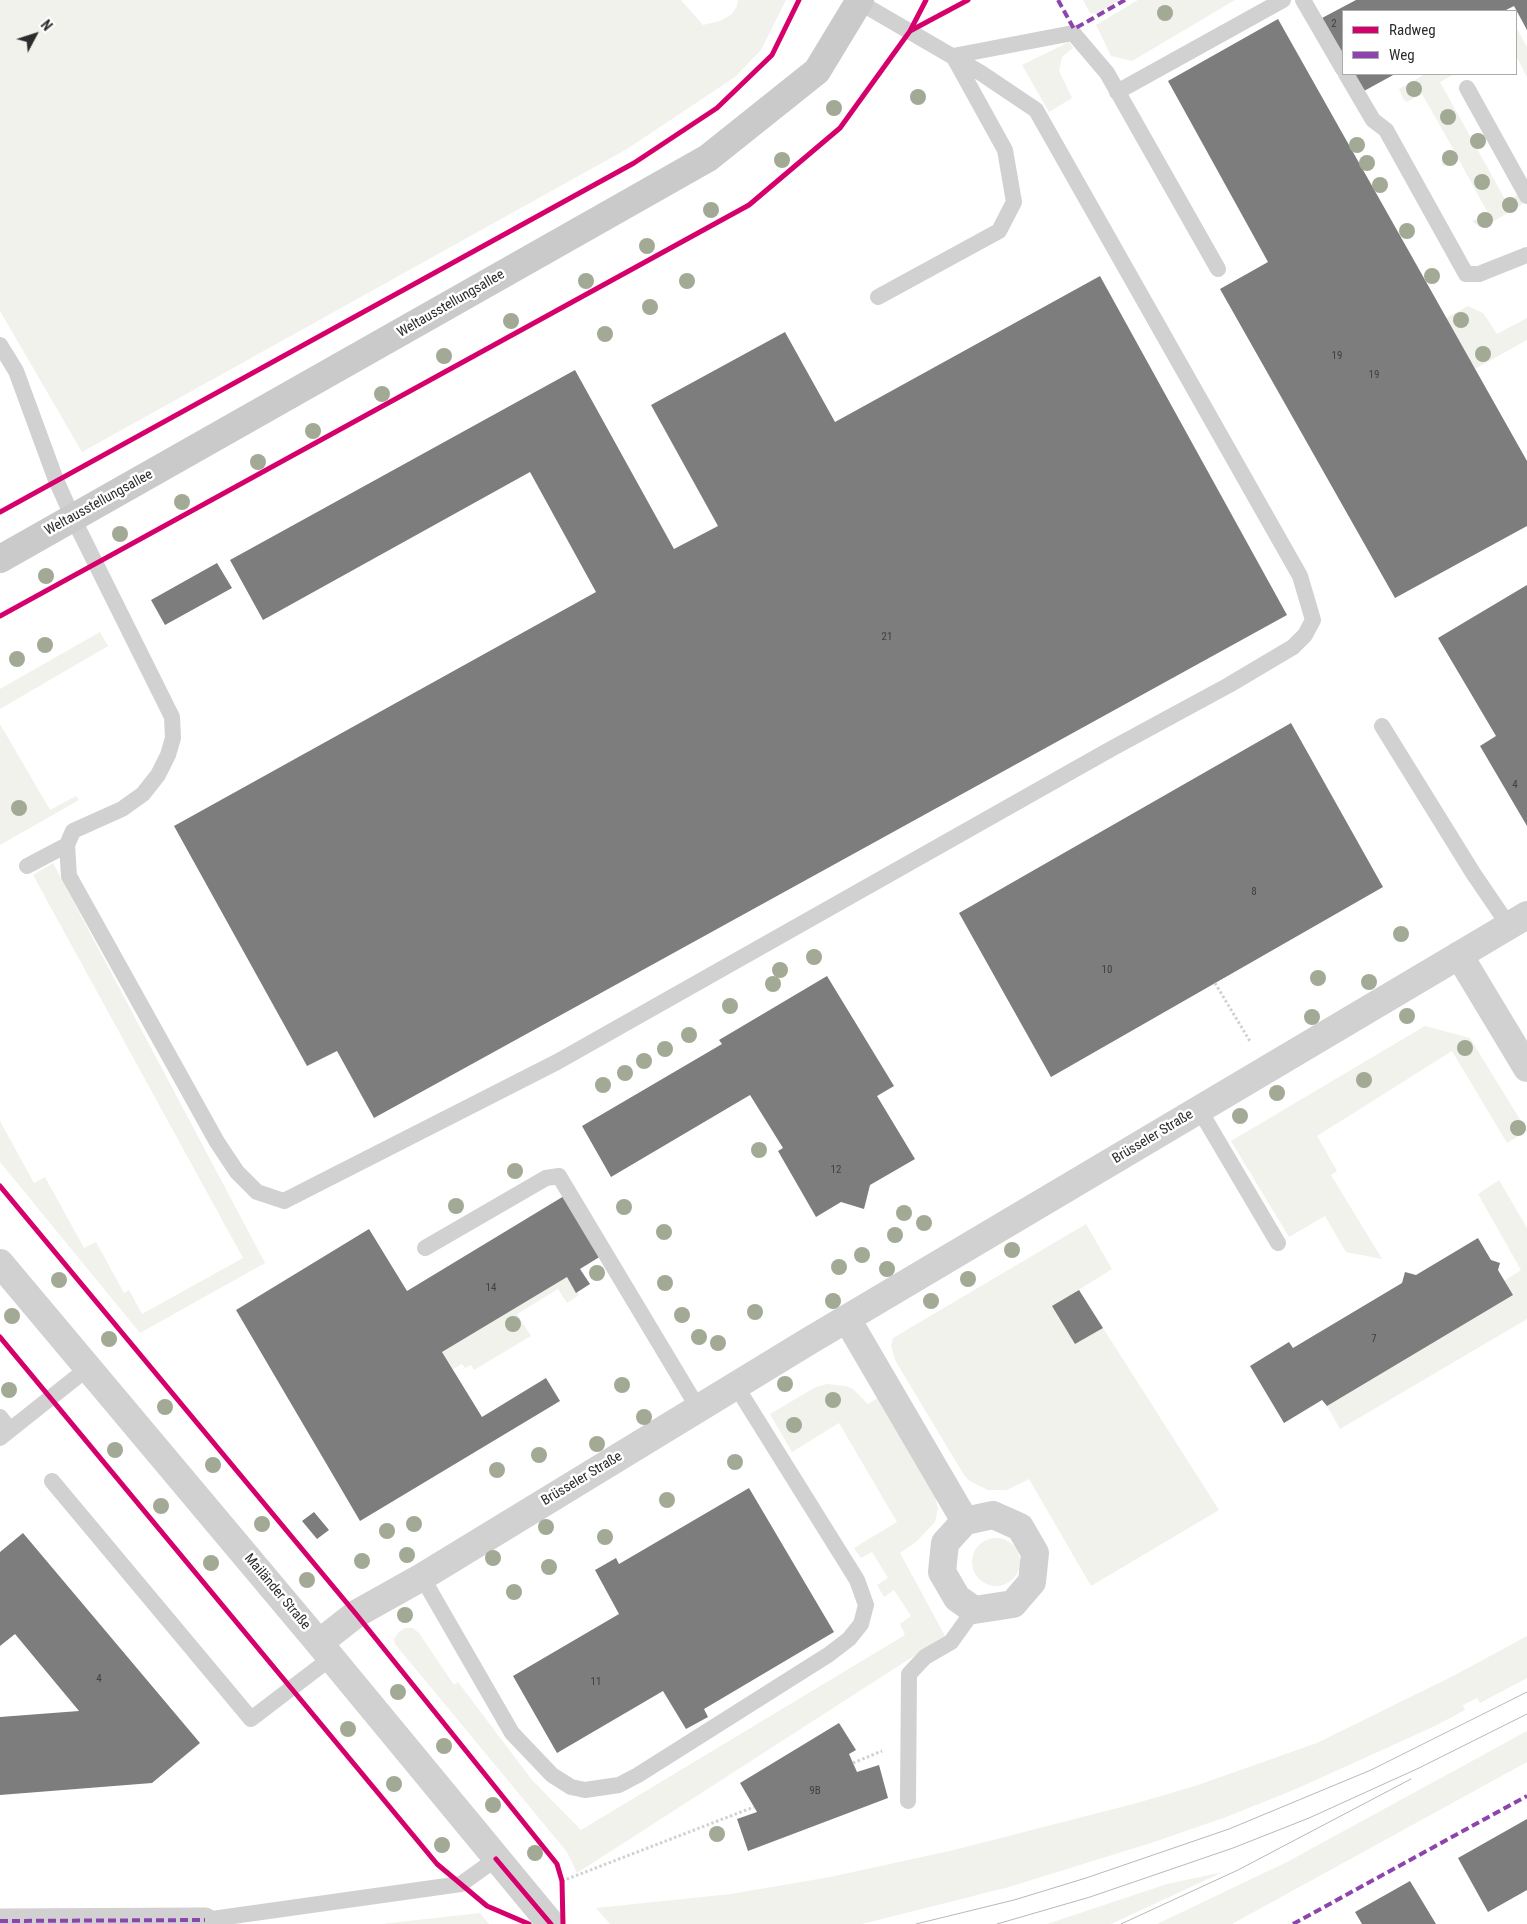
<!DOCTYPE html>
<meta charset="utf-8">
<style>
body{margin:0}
#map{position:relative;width:1527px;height:1924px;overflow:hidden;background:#fff;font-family:"Roboto Condensed",sans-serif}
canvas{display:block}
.legend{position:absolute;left:1342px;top:10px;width:175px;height:65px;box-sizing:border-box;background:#fff;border:1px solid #ababab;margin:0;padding:6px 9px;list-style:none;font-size:15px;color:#2c2c2c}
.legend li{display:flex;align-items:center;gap:10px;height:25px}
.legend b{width:25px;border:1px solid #ababab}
.north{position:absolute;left:10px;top:10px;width:50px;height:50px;-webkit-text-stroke:4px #fff;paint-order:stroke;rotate:50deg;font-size:14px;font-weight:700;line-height:20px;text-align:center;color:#2c2c2c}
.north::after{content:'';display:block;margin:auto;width:18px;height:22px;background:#2c2c2c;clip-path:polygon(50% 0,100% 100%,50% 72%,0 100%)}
</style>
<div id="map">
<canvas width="1527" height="1924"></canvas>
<ul class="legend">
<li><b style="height:6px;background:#d6006c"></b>Radweg</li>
<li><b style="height:6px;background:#8e44ad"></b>Weg</li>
</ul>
<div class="north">N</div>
</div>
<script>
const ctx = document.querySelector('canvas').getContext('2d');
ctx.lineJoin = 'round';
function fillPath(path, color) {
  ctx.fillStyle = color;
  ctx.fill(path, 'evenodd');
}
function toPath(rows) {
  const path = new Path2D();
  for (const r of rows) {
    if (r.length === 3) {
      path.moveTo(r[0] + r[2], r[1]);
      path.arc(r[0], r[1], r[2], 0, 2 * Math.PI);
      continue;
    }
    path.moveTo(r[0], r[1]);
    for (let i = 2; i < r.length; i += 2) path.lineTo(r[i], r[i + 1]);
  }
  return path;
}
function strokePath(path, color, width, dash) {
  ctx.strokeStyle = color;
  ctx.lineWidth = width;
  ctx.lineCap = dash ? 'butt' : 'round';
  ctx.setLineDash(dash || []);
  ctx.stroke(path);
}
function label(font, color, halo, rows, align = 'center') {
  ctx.font = font + ' "Roboto Condensed",sans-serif';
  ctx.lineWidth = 5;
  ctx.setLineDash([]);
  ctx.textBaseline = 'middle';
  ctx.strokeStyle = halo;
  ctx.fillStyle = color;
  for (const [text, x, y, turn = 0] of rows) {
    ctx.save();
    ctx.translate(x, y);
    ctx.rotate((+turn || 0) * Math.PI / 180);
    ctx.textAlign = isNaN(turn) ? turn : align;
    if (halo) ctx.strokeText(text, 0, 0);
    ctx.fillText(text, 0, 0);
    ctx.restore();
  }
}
const green = toPath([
 [0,0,681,0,703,25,720,21,732,14,737,6,738,0,786,0,761,50,735,77,627,149,82,452,0,311],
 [1083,0,1119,0,1097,14,1090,13],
 [1138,0,1235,0,1132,61,1111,56,1096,25],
 [1516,27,1527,47,1527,77,1516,56],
 [1069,42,1073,48,1062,57,1059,71,1072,98,1049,112,1022,65],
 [1425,74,1454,74,1440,82,1506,201,1520,194,1523,203,1521,205,1484,227,1479,227,1472,221,1488,213,1459,160,1443,166,1441,160,1455,152,1422,94,1407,102,1404,100,1399,89],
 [1468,306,1483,313,1497,334,1527,318,1527,340,1475,369,1446,318],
 [100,632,108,646,0,709,0,689],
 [0,724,50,810,76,796,79,800,0,845],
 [53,863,265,1263,140,1333,0,1162,0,1121,34,1183,45,1177,84,1248,96,1242,124,1293,129,1290,142,1314,243,1258,33,875],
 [1425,1026,1470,1038,1527,1131,1507,1143,1452,1051,1317,1136,1337,1171,1331,1175,1382,1259,1346,1252,1325,1216,1289,1237,1231,1141],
 [1499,1180,1527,1228,1527,1319,1340,1429,1327,1406,1513,1295,1504,1281,1521,1270,1478,1194],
 [1086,1224,1112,1269,1053,1306,1075,1344,1103,1328,1219,1510,1091,1586,1029,1479,1007,1490,988,1490,970,1481,964,1475,896,1362,891,1346,893,1338],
 [567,1277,579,1295,567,1303,558,1289,517,1314,531,1336,474,1370,471,1365,465,1368,462,1364,453,1369,442,1352],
 [827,1384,846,1386,853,1389,868,1404,878,1398,935,1496,938,1508,935,1522,916,1542,900,1553,945,1636,577,1873,567,1852,395,1644,394,1639,398,1633,405,1628,413,1628,419,1633,454,1685,458,1682,532,1780,581,1830,905,1635,900,1624,911,1616,894,1590,884,1597,877,1585,888,1578,872,1552,861,1558,854,1548,897,1522,839,1423,792,1452,770,1414,816,1387],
 [996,1562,24],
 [1527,1636,1527,1678,1480,1703,1477,1698,1463,1705,1465,1710,1435,1726,1296,1789,1226,1817,1154,1842,1009,1887,862,1924,610,1924,596,1908,731,1894,830,1877,954,1850,1137,1803,1198,1785,1317,1743,1453,1676],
 [1527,1731,1527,1762,1232,1924,1157,1924,1287,1862],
 [1223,1872,1111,1924,1047,1924,1167,1884],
 [480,1913,489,1924,381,1924]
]);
const building = toPath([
 [1356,0,1527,0,1527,30,1514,6,1504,11,1343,11,1343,57,1322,18],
 [1278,19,1527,461,1527,526,1395,598,1220,289,1268,262,1168,81],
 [1352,74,1395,74,1364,91],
 [1100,276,1287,615,374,1118,337,1051,307,1066,174,826,596,592,530,472,263,620,230,560,575,370,674,549,718,526,651,405,785,332,835,422],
 [217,563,232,588,165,625,151,600],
 [1527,585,1527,826,1480,746,1496,736,1438,638],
 [1291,723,1383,887,1051,1077,959,913],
 [827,976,894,1086,877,1096,915,1159,870,1185,864,1209,841,1202,816,1217,778,1151,783,1148,750,1095,611,1177,582,1126,722,1044,719,1040],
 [564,1196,601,1256,580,1269,590,1284,576,1293,567,1277,442,1352,482,1417,546,1378,560,1401,360,1521,236,1310,369,1229,407,1291],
 [1478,1238,1491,1260,1500,1263,1498,1270,1513,1295,1327,1406,1322,1400,1284,1423,1250,1366,1289,1342,1293,1348,1402,1283,1405,1272,1416,1275],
 [1079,1290,1103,1328,1075,1344,1052,1306],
 [749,1488,834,1632,704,1709,708,1717,686,1729,663,1691,557,1753,513,1676,619,1614,595,1570,616,1558,619,1564],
 [314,1512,329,1530,317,1539,302,1521],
 [23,1533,200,1743,152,1783,0,1795,0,1717,79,1711,15,1634,0,1646,0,1552],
 [839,1723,856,1750,849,1754,857,1772,879,1765,888,1798,748,1851,737,1819,757,1812,740,1783],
 [1527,1819,1527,1890,1488,1912,1458,1858],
 [1410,1881,1436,1924,1362,1924,1355,1912]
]);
const path = toPath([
 [1215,983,1251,1043],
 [853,1763,882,1751],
 [562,1881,754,1807]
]);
const service = toPath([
 [1303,0,1343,69],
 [1346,74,1373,120,1386,130,1466,274,1479,274,1527,255],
 [1467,88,1527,196],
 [1117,92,1283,0],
 [878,297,999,231,1014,202,1005,150,953,56,1073,33,1107,73,1218,269],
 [0,345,16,371,56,480,73,518,172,717,173,738,168,755,158,775,143,794,122,809,73,831,67,845,69,876,217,1142,237,1172,257,1192,284,1201,557,1062,1111,749,1229,685,1293,647,1305,635,1313,620,1300,576,1036,110,981,73,859,2],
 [1382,726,1473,873,1509,926],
 [27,866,67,845],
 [1199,1109,1278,1243],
 [425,1248,546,1178,559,1176,698,1408],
 [0,1417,10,1430],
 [0,1438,88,1368],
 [52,1481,251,1719,331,1658],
 [422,1577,512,1733,552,1775,571,1787,585,1790,619,1785,638,1775,828,1655,849,1639,861,1624,866,1605,857,1580,736,1386],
 [908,1801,909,1674,925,1657,951,1642,974,1610],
 [205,1920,461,1884,496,1859]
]);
const pedestrian = toPath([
 [0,1921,205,1920]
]);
const minor = toPath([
 [1459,955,1527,1068],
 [0,1263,319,1643,551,1924],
 [847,1319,965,1521],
 [993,1515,1020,1527,1035,1553,1032,1582,1013,1604,974,1610,957,1598,942,1572,945,1543,965,1521,993,1515],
 [319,1643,356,1614,422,1577,809,1341,1527,915]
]);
const secondary = toPath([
 [0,559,708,158,817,71,860,0]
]);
const tram = toPath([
 [916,1924,1014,1900,1086,1878,1229,1829,1371,1770,1527,1692],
 [997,1924,1090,1897,1233,1848,1309,1818,1419,1768,1527,1714],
 [1121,1924,1238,1870,1411,1779]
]);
const quiet = toPath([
 [1058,0,1074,29,1125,0],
 [0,1921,205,1920],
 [1293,1924,1527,1796]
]);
const cycleway = toPath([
 [910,31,968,0],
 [0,512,634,163,717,108,772,55,799,0],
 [0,616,749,205,840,128,910,31,926,0],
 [0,1186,356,1614,557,1864,562,1881,563,1924],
 [0,1337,437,1864,487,1906,529,1924],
 [496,1859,551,1924]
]);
const trees = [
 [1165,13],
 [1414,89],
 [918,97],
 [834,108],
 [1448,117],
 [1478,141],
 [1357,145],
 [1450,158],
 [782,160],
 [1367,163],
 [1482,182],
 [1380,185],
 [1510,205],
 [711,210],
 [1485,220],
 [1407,231],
 [647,246],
 [1432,276],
 [586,281],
 [687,281],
 [650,307],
 [1461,320],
 [511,321],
 [605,334],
 [1483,354],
 [444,356],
 [382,394],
 [313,431],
 [258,462],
 [182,502],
 [120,534],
 [46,576],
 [45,645],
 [17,659],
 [19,808],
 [1401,934],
 [814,957],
 [780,970],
 [1318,978],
 [1369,982],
 [773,984],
 [730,1006],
 [1407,1016],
 [1312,1017],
 [689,1035],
 [1465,1048],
 [665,1049],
 [644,1061],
 [625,1073],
 [1364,1080],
 [603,1085],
 [1277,1093],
 [1240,1116],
 [1518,1128],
 [759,1150],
 [515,1171],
 [456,1206],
 [624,1207],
 [904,1213],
 [924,1223],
 [664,1232],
 [895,1235],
 [1012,1250],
 [862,1255],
 [839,1267],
 [887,1269],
 [597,1273],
 [968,1279],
 [59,1280],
 [665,1283],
 [833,1301],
 [931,1301],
 [755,1312],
 [682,1315],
 [12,1316],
 [513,1324],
 [699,1337],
 [109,1339],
 [718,1343],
 [785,1384],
 [622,1385],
 [9,1390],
 [833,1400],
 [165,1407],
 [644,1417],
 [794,1425],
 [597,1444],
 [115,1450],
 [539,1455],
 [735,1462],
 [213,1465],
 [497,1470],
 [667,1500],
 [161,1506],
 [262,1524],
 [414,1524],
 [546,1527],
 [387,1531],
 [605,1537],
 [407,1555],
 [493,1558],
 [362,1561],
 [211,1563],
 [549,1567],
 [307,1580],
 [514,1592],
 [405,1615],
 [398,1692],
 [348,1729],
 [444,1746],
 [394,1784],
 [493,1805],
 [717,1834],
 [442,1845],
 [535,1853]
];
const numberNames = [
 ["2",1334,24],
 ["19",1337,356],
 ["19",1374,375],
 ["21",887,637],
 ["4",1515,785],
 ["8",1254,892],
 ["10",1107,970],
 ["12",836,1170],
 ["14",491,1288],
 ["7",1374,1339],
 ["4",99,1679],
 ["11",596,1682],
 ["9B",815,1791]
];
const streetNames = [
 ["Weltausstellungsallee",451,304,-30],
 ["Weltausstellungsallee",99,503,-29],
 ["Brüsseler Straße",1153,1137,-31],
 ["Brüsseler Straße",582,1479,-31],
 ["Mailänder Straße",277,1592,50]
];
fillPath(green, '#f0f2eb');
fillPath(building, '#7d7d7d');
strokePath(path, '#d1d1d1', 3, [2.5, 2.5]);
strokePath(service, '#d1d1d1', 16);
strokePath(pedestrian, '#d1d1d1', 25);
strokePath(minor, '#d1d1d1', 28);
strokePath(secondary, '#cacaca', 28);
strokePath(tram, '#b8b8b8', 1);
strokePath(quiet, '#8e44ad', 4, [8, 4]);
strokePath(cycleway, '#d6006c', 5);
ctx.fillStyle = '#a2a994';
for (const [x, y] of trees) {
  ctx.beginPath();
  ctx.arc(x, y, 8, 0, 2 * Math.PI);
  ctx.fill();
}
label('11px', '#404040', null, numberNames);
label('14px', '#2c2c2c', '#fff', streetNames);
</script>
